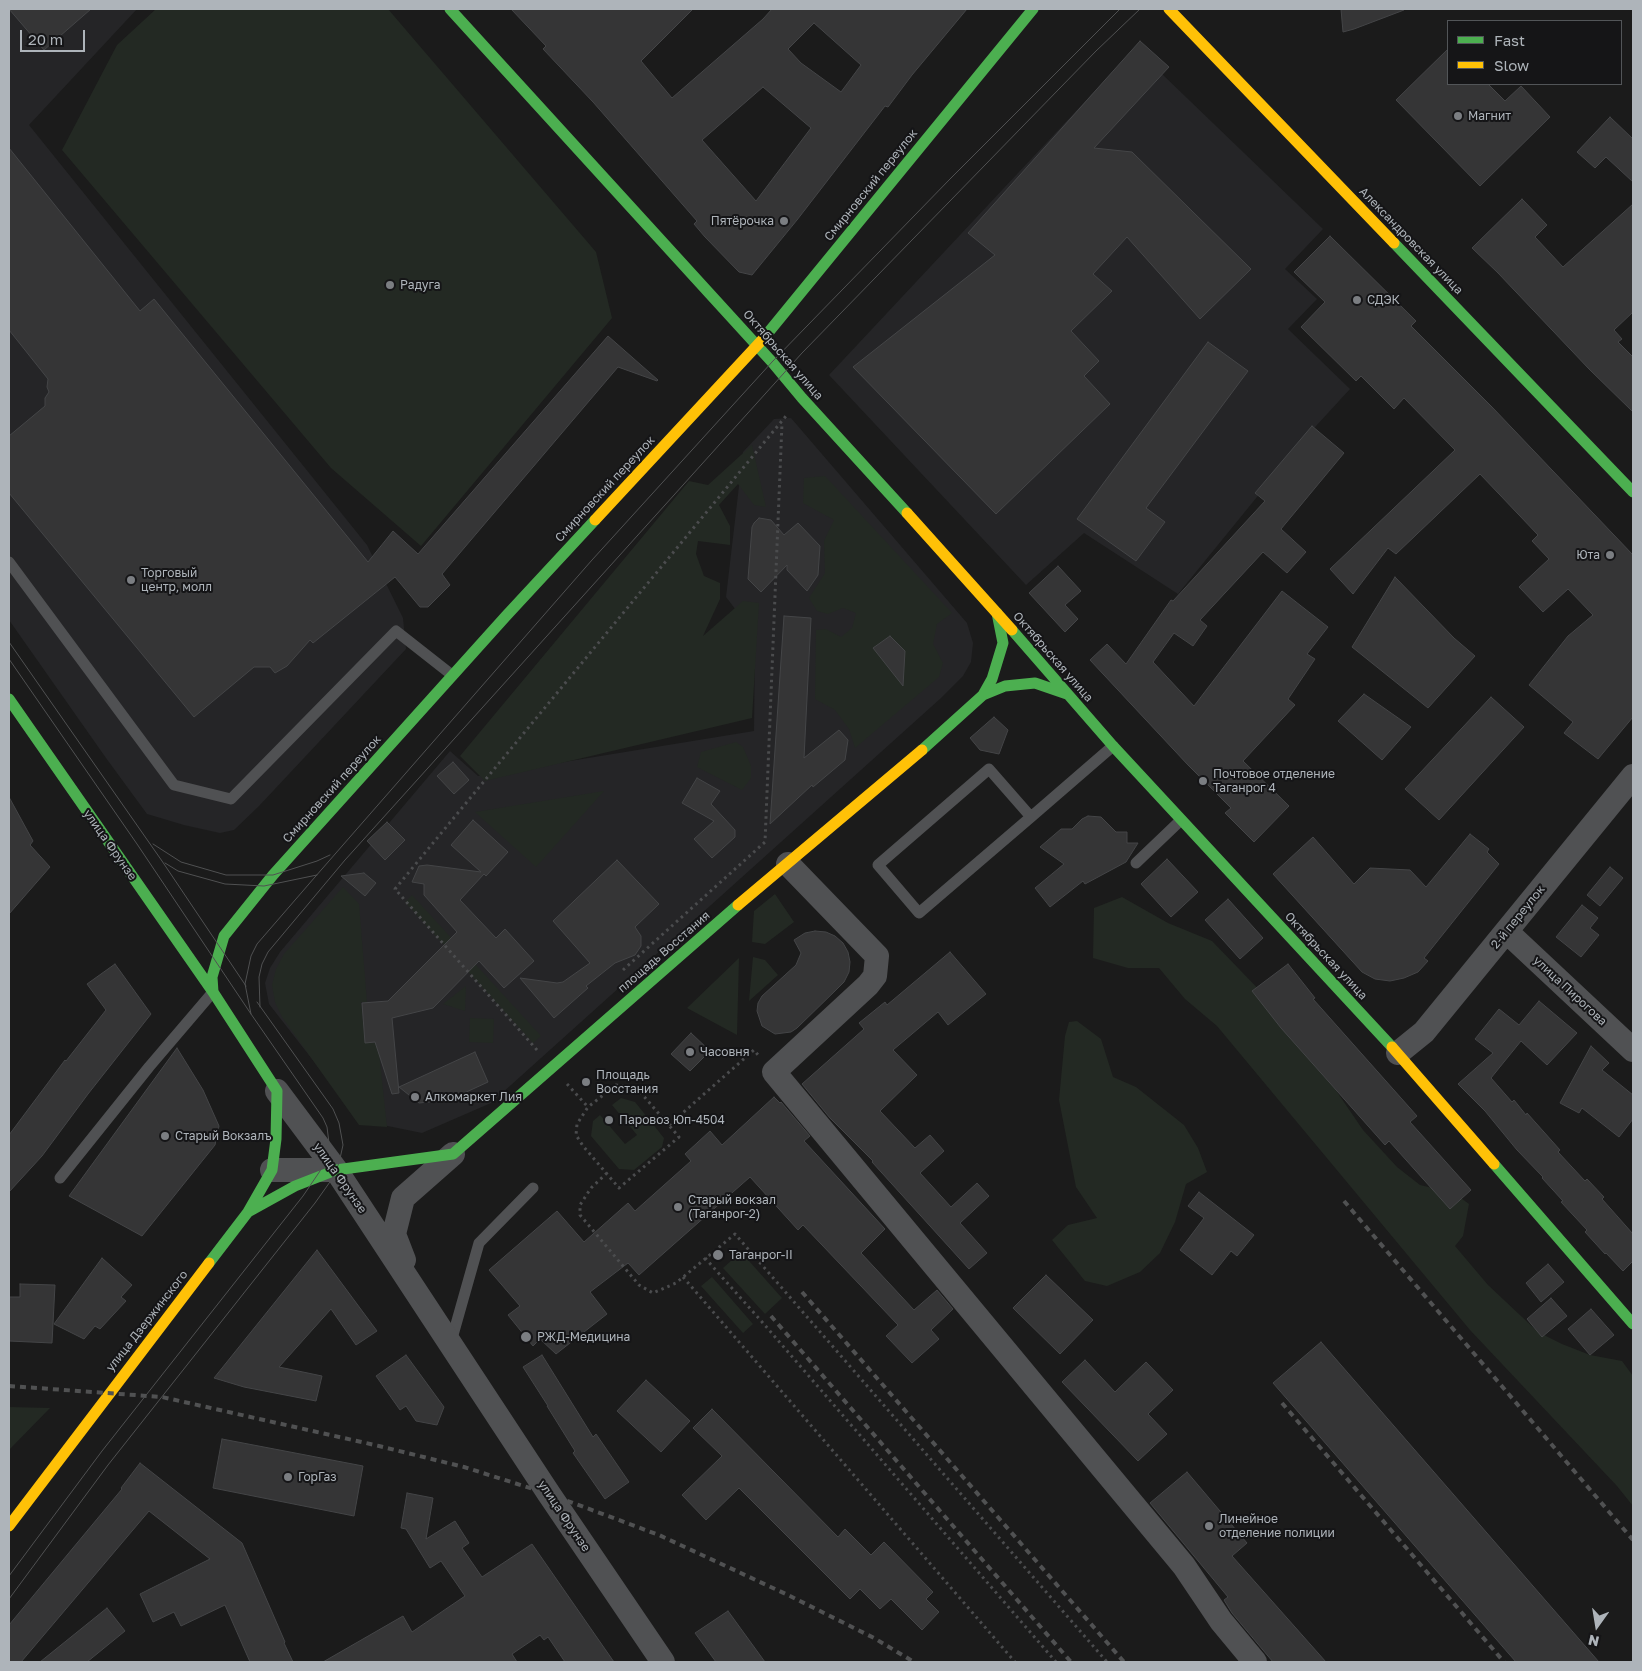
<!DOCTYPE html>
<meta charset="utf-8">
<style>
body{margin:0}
#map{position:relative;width:1642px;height:1671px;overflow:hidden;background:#1b1b1b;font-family:"Golos Text",sans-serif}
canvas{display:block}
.frame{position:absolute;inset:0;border:10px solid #aeb4ba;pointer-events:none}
.legend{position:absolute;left:1447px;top:20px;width:175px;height:65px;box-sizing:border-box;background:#151517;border:1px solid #525558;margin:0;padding:6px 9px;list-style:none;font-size:15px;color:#aeb4ba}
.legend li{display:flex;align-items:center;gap:10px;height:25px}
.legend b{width:25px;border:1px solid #525558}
.north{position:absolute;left:1572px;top:1601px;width:50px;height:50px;-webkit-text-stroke:4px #151517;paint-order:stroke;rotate:193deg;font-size:14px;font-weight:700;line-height:20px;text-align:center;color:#aeb4ba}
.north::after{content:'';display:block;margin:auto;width:18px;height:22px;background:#aeb4ba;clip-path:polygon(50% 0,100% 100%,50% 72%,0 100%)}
.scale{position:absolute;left:20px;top:30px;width:65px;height:22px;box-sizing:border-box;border:2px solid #aeb4ba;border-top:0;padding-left:6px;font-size:15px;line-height:18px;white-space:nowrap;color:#aeb4ba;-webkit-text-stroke:4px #151517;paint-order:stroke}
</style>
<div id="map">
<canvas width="1642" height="1671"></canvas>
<div class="frame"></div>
<ul class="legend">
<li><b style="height:6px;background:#4caf50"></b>Fast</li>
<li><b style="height:6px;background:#ffc107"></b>Slow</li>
</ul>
<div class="north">N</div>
<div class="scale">20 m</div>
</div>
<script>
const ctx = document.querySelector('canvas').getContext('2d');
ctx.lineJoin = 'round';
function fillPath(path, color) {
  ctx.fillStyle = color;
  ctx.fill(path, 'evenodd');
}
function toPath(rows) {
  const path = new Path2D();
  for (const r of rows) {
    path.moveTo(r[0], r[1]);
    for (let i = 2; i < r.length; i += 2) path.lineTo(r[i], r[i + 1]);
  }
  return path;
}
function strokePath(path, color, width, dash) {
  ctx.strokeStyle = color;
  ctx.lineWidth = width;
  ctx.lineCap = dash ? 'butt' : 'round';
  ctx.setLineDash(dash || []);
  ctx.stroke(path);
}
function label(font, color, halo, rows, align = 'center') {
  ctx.font = font + ' "Golos Text",sans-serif';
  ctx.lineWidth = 4;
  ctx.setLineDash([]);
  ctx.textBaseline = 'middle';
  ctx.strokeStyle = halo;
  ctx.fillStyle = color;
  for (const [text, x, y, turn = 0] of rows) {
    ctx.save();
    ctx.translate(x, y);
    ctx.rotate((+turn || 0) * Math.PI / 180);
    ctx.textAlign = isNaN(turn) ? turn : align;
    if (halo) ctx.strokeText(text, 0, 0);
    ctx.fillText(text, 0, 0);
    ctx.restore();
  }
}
const built = toPath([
 [9,9,137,9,29,125,367,545,403,618,406,649,259,806,234,830,220,833,184,825,147,814,106,758,9,620],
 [1135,48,1323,229,1285,269,1317,299,1288,329,1350,389,1305,438,1178,594,1084,533,1026,585,829,375],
 [791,418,967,623,973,643,971,662,963,676,941,698,491,1103,422,1133,368,1122,348,1105,269,1004,265,983,270,968,280,952,450,751,478,776,754,731,755,635,726,597,743,452,774,419]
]);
const green = toPath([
 [156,9,388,9,596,252,612,318,421,546,331,468,62,150,117,45],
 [752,445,766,507,754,505,738,484,719,505,730,526,730,545,698,541,696,554,704,576,720,583,720,599,703,636,743,601,759,603,752,718,485,781,460,756,689,481,708,485],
 [825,476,952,613,937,624,933,644,943,663,939,677,855,748,849,729,835,710,815,699,816,630,826,629,841,637,852,628,856,613,843,608,828,614,817,611,809,598,825,573,824,541,834,520,803,503,804,478],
 [736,742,743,747,751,766,751,778,742,790,697,767,701,752],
 [604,791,536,867,475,812],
 [343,887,359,904,367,1002,361,1002,365,1043,378,1043,387,1127,359,1125,282,1017,275,1002,272,985,276,969,284,954],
 [775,894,794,922,765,944,752,942,754,911],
 [412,895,541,1036,533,1043,405,902],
 [1122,897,1168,923,1212,941,1268,999,1292,1040,1335,1089,1363,1130,1397,1167,1420,1185,1454,1193,1469,1204,1463,1236,1455,1246,1488,1285,1538,1332,1562,1344,1590,1355,1622,1361,1633,1376,1633,1506,1617,1486,1470,1330,1217,1026,1185,999,1159,968,1128,968,1093,958,1094,908],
 [753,957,765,960,778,975,749,1001],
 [739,958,737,1035,687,1008],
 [466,986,465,1011,443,1004],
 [470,1018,494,1019,493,1043,469,1042],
 [1077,1021,1101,1039,1113,1077,1136,1087,1184,1125,1198,1148,1207,1172,1186,1184,1175,1222,1160,1253,1140,1272,1107,1286,1085,1281,1052,1240,1068,1225,1097,1218,1076,1187,1059,1100,1065,1036,1069,1022],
 [621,1098,635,1102,664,1138,662,1147,634,1170,619,1169,591,1136,593,1121,600,1115,625,1144,637,1135,612,1105],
 [741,1252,782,1298,765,1314,723,1268],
 [712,1277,753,1324,743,1333,701,1286],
 [9,1407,50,1408,9,1450]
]);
const building = toPath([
 [9,9,91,9,44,50,9,9],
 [511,9,693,9,641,61,672,98,763,19,772,9,967,9,912,75,888,107,885,106,797,220,752,275,739,272,705,237,694,224,697,221,593,102,543,49,546,46,511,9],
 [814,23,861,65,841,92,801,63,788,49,814,23],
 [763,87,811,128,756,201,702,140,763,87],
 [1341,9,1404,9,1404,10,1354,29,1343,32,1341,9],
 [1140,41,1169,67,1094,148,1132,152,1251,269,1200,319,1127,237,1093,274,1112,291,1071,331,1099,361,1084,376,1110,404,996,514,853,367,995,255,968,233,1140,41],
 [1448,49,1448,84,1488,84,1505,101,1521,86,1550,117,1480,186,1396,100,1448,49],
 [1610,117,1633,139,1633,182,1606,157,1595,168,1577,152,1610,117],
 [9,148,140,311,154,299,368,562,393,531,418,554,608,336,658,380,657,381,618,367,442,574,450,585,428,607,420,607,395,577,313,643,310,640,287,666,275,673,270,667,254,667,194,717,9,493,9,436,45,406,45,398,49,392,47,387,48,379,9,330,9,148],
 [1522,199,1547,225,1535,237,1563,267,1633,204,1633,312,1614,330,1622,339,1618,342,1633,357,1633,412,1589,369,1498,273,1472,248,1522,199],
 [1330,236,1416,321,1411,326,1492,407,1633,555,1633,717,1598,759,1564,733,1573,722,1529,685,1568,636,1593,615,1568,589,1543,612,1519,587,1549,559,1532,541,1538,535,1480,474,1396,554,1388,548,1353,594,1330,569,1455,450,1404,398,1394,409,1361,376,1356,381,1301,327,1325,302,1294,272,1330,236],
 [1208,342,1248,371,1146,508,1165,522,1136,561,1077,519,1208,342],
 [1312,426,1344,453,1281,529,1306,552,1287,573,1263,552,1200,620,1207,626,1193,646,1174,633,1153,662,1194,706,1282,591,1328,627,1307,654,1315,659,1288,699,1295,705,1243,761,1289,806,1254,842,1225,813,1231,808,1188,765,1090,660,1107,644,1126,664,1171,600,1173,601,1265,501,1255,493,1312,426],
 [759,518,771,520,784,535,798,523,820,546,818,575,807,591,787,570,787,565,761,592,748,579,752,527,754,523,759,518],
 [1058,566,1081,591,1065,605,1078,619,1065,632,1029,593,1058,566],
 [1395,577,1454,638,1475,656,1428,708,1352,647,1395,577],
 [784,616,811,618,804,758,839,730,848,740,845,760,813,787,812,785,770,824,784,616],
 [890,636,905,651,903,686,873,648,890,636],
 [1364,694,1411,727,1382,760,1338,721,1364,694],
 [1491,697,1524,727,1439,820,1405,789,1491,697],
 [994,717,1008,730,999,754,980,750,970,738,994,717],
 [453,762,469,780,454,794,437,776,453,762],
 [697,778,720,791,711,804,735,830,735,837,712,858,694,839,714,821,682,803,697,778],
 [9,797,33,841,30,845,50,867,9,914,9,797],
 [1088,816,1101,817,1116,832,1127,832,1127,843,1138,843,1126,862,1085,884,1083,881,1050,907,1035,888,1064,864,1040,847,1061,829,1072,829,1082,819,1088,816],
 [473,820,508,852,486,876,484,874,460,900,496,938,505,929,534,961,504,988,479,961,433,1008,392,1018,399,1093,392,1094,375,1042,365,1043,362,1003,388,1001,457,932,424,895,424,884,412,882,419,866,427,865,481,872,451,845,473,820],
 [387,822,405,840,385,860,367,841,387,822],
 [1470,834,1489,849,1487,852,1499,864,1424,958,1428,961,1418,972,1404,978,1390,981,1375,979,1362,972,1273,874,1313,837,1354,884,1370,868,1410,870,1426,887,1470,834],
 [1167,859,1198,892,1171,917,1141,884,1167,859],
 [617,860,659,904,635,927,641,936,641,946,635,955,615,963,586,986,588,988,554,1018,520,978,557,983,563,982,590,963,553,921,617,860],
 [1610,867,1623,878,1600,906,1587,895,1610,867],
 [364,873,376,883,365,896,341,876,364,873],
 [1228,899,1263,938,1240,959,1205,920,1228,899],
 [1582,905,1598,918,1590,928,1599,935,1581,957,1556,937,1582,905],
 [815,931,826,932,835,936,843,943,848,952,850,962,849,972,844,982,837,989,797,1028,791,1032,775,1034,762,1026,757,1011,758,1003,762,996,796,965,801,953,794,940,805,933,815,931],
 [950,952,986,994,948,1025,938,1012,893,1050,917,1075,880,1111,915,1148,930,1135,944,1151,920,1173,951,1207,977,1183,989,1196,960,1223,987,1253,969,1269,872,1162,873,1161,830,1118,802,1084,864,1029,859,1023,885,1002,887,1005,950,952],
 [115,964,151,1014,88,1094,42,1156,9,1192,9,1135,65,1060,66,1061,106,1010,87,984,115,964],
 [1288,964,1315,998,1313,999,1417,1116,1410,1122,1471,1190,1450,1209,1389,1141,1385,1145,1281,1028,1252,991,1288,964],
 [1539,1001,1577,1033,1547,1065,1521,1041,1491,1078,1512,1102,1514,1100,1526,1115,1527,1113,1560,1150,1558,1152,1585,1181,1587,1179,1604,1197,1602,1199,1633,1234,1633,1261,1623,1271,1606,1253,1605,1254,1585,1232,1587,1230,1561,1202,1563,1201,1542,1178,1543,1177,1517,1150,1485,1111,1458,1084,1493,1053,1475,1039,1499,1009,1519,1025,1539,1001],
 [691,1033,710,1051,690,1071,671,1054,691,1033],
 [1591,1046,1609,1063,1602,1070,1633,1095,1633,1119,1619,1137,1582,1108,1579,1113,1560,1103,1591,1046],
 [177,1048,203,1090,219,1126,215,1145,142,1236,69,1196,177,1048],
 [475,1052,488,1082,449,1100,419,1103,399,1087,475,1052],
 [774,1097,780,1103,781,1102,810,1136,804,1141,885,1229,861,1253,914,1310,937,1290,953,1309,931,1330,939,1339,912,1363,886,1336,898,1325,803,1225,798,1230,750,1177,639,1275,628,1263,590,1292,607,1314,556,1354,540,1339,533,1346,508,1315,520,1306,489,1270,557,1211,584,1242,628,1203,635,1211,691,1161,685,1154,710,1131,722,1145,774,1097],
 [1199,1192,1254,1235,1237,1256,1231,1251,1212,1275,1180,1250,1204,1218,1188,1206,1199,1192],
 [317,1250,377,1331,356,1345,331,1309,279,1367,322,1376,316,1401,244,1387,214,1378,317,1250],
 [102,1258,132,1285,121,1297,126,1301,100,1329,95,1326,84,1339,54,1324,102,1258],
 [1548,1264,1564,1282,1541,1302,1526,1283,1548,1264],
 [1046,1275,1093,1320,1060,1354,1013,1308,1046,1275],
 [20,1284,55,1285,52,1343,9,1341,9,1297,20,1297,20,1284],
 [1551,1298,1567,1316,1542,1337,1527,1319,1551,1298],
 [1591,1309,1614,1335,1590,1355,1568,1329,1591,1309],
 [1321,1342,1599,1662,1516,1662,1273,1383,1321,1342],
 [406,1355,444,1407,437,1425,416,1421,406,1406,400,1410,376,1376,406,1355],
 [542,1355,593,1437,596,1434,629,1482,605,1499,573,1453,575,1451,547,1406,548,1406,523,1367,542,1355],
 [1085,1360,1115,1392,1146,1362,1173,1390,1148,1414,1167,1434,1138,1461,1062,1382,1085,1360],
 [646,1380,690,1421,661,1452,617,1411,646,1380],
 [712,1409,838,1537,845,1529,871,1555,884,1542,933,1592,926,1599,939,1612,922,1630,891,1599,880,1609,860,1589,850,1599,739,1488,706,1520,682,1495,722,1456,693,1428,712,1409],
 [222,1439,363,1466,354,1516,213,1488,222,1439],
 [140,1463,242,1543,285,1642,284,1643,293,1662,250,1662,225,1605,181,1626,174,1612,153,1622,140,1594,210,1559,149,1511,21,1662,9,1662,9,1625,122,1489,121,1488,140,1463],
 [1187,1472,1247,1543,1232,1556,1326,1662,1273,1662,1232,1613,1224,1600,1228,1597,1150,1503,1187,1472],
 [407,1493,433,1498,426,1539,455,1521,469,1543,462,1548,482,1577,532,1544,614,1662,565,1662,548,1637,544,1640,540,1635,512,1654,517,1662,323,1662,403,1616,412,1632,465,1596,441,1561,430,1568,406,1529,401,1528,407,1493],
 [107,1608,125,1631,87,1662,40,1662,107,1608],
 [728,1611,765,1662,716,1662,695,1633,728,1611]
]);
const path = toPath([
 [623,970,765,842,782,423],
 [537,1050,395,889,786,416],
 [567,1084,588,1107,577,1124,576,1135,583,1146,619,1188,679,1137,641,1093,629,1086,616,1085,588,1107],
 [669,1125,754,1050,758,1055],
 [607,1173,591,1188,580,1205,580,1215,639,1285,653,1293,676,1283,735,1234,1107,1662],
 [705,1258,763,1323,1056,1662],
 [683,1277,1015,1662]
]);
const lane = toPath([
 [9,562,174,785,231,799,396,631,452,675],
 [1031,817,989,769,878,865,919,913,1031,817,1113,746],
 [1136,863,1181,820],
 [60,1178,149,1067,213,992],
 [451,1342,479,1243,533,1188]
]);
const street = toPath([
 [788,864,877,956,875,976,868,985,774,1072,1184,1566,1221,1621,1255,1662],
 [1507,932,1633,1050],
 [1398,1053,1424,1032,1633,776],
 [277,1091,336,1170,549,1494,663,1662],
 [272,1170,330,1170],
 [404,1260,394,1234,403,1198,453,1154]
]);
const fast = toPath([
 [450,9,772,362,802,398,907,513],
 [1394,243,1633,492],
 [763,339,1033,9],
 [1012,630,1113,746,1392,1047],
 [983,695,992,679,1003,643,997,613],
 [9,699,213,992,277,1091,276,1139,272,1170,248,1212],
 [922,750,983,695,1005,686,1035,683,1067,694],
 [213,992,212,977,224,936,273,875,506,616,595,520],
 [1494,1164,1633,1324],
 [209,1263,248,1212,295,1186,336,1170,453,1154,738,905]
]);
const slow = toPath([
 [1169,9,1394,243],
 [907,513,1012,630],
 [595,520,763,339],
 [738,905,922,750],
 [1392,1047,1494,1164],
 [9,1526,209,1263]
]);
const tram = toPath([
 [9,642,162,861,246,986],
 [9,659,137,844,251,1014,323,1118,327,1127,329,1143,320,1171,303,1196,102,1451,9,1576],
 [153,844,181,862,226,875,273,875,317,861,330,855],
 [165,863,178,871,225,884,264,886,317,875],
 [260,1007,259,977,262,964,268,952,345,860,802,353,1096,51,1140,9],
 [251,1014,245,984,251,956,257,944,315,877,592,560,772,362,950,179,1120,9],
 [9,1599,108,1465,315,1203,332,1179,339,1163,343,1145,339,1123,333,1109,257,1002]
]);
const rail = toPath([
 [1344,1201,1633,1540],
 [802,1292,1124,1662],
 [771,1316,1071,1662],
 [9,1386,162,1397,379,1446,464,1467,549,1494,659,1535,788,1595,874,1638,914,1662],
 [1282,1403,1504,1662]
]);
const markers = [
 [1458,116,5,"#7b7e82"],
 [784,221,5,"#7b7e82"],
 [390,285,5,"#7b7e82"],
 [1357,300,5,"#7b7e82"],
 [1610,555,5,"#7b7e82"],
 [131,580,5,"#7b7e82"],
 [1203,781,5,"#7b7e82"],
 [690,1052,5,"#7b7e82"],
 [586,1082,5,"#7b7e82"],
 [415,1097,5,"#7b7e82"],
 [609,1120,5,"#7b7e82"],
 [165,1136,5,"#7b7e82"],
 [678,1207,5,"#7b7e82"],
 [718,1255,6,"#7b7e82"],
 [526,1337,6,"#7b7e82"],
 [288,1477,5,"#7b7e82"],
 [1209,1526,5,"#7b7e82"]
];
const poiNames = [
 ["Магнит",1468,116],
 ["Пятёрочка",774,221,"right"],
 ["Радуга",400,285],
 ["СДЭК",1367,300],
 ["Юта",1600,555,"right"],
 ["Торговый",141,573],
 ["центр, молл",141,587],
 ["Почтовое отделение",1213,774],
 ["Таганрог 4",1213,788],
 ["Часовня",700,1052],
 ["Площадь",596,1075],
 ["Восстания",596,1089],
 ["Алкомаркет Лия",425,1097],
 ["Паровоз Юп-4504",619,1120],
 ["Старый Вокзалъ",175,1136],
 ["Старый вокзал",688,1200],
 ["(Таганрог-2)",688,1214],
 ["Таганрог-II",729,1255],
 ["РЖД-Медицина",537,1337],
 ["ГорГаз",298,1477],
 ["Линейное",1219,1519],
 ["отделение полиции",1219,1533]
];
const streetNames = [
 ["Смирновский переулок",871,185,-51],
 ["Александровская улица",1411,241,46],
 ["Октябрьская улица",783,355,49],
 ["Смирновский переулок",605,489,-47],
 ["Октябрьская улица",1053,657,49],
 ["Смирновский переулок",332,789,-48],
 ["улица Фрунзе",110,845,55],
 ["2-й переулок",1518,917,-51],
 ["площадь Восстания",664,952,-41],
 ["Октябрьская улица",1326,956,47],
 ["улица Пирогова",1570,991,43],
 ["улица Фрунзе",340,1178,55],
 ["улица Дзержинского",147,1321,-52],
 ["улица Фрунзе",564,1516,56]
];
fillPath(built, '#252527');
fillPath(green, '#232923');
fillPath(building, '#353536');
strokePath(building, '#444547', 1);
strokePath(path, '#4b4c4e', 3, [2.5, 4]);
strokePath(lane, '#505153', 11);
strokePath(street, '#505153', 24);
strokePath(fast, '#4caf50', 11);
strokePath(slow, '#ffc107', 11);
strokePath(tram, '#505152', 1);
strokePath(rail, '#505152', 4, [6, 5]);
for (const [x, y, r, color] of markers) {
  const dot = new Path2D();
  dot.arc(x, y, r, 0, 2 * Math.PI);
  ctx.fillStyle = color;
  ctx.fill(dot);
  strokePath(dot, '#151517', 2);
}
label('12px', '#aeb4ba', '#151517', poiNames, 'left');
label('12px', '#aeb4ba', '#151517', streetNames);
</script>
